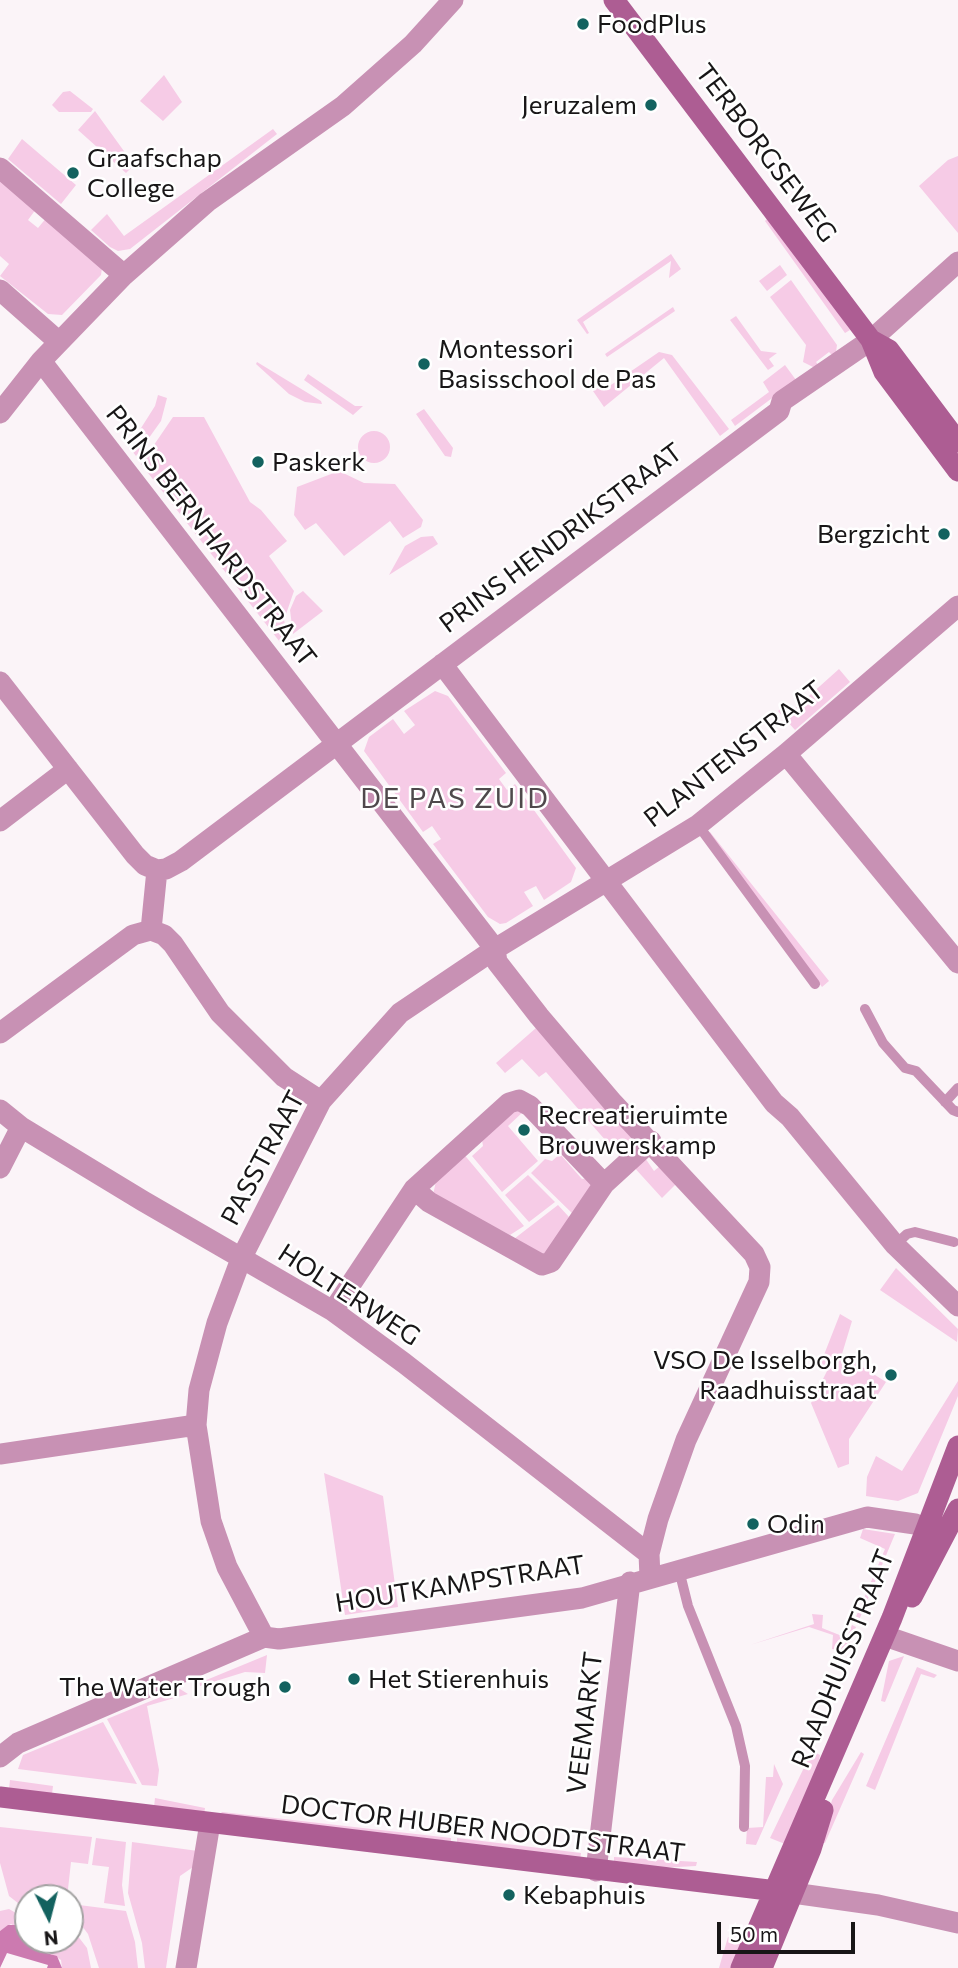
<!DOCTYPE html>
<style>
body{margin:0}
#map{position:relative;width:958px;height:1968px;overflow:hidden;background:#fbf4f8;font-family:Commissioner,sans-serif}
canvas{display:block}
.north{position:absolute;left:14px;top:1884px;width:70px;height:70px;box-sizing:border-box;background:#fff;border:2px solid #a3a2a2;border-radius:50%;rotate:174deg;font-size:19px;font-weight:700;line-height:28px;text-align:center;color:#181617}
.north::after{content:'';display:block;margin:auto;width:24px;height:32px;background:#13625f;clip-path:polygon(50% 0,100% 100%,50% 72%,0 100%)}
.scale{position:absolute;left:717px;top:1922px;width:138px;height:32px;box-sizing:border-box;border:4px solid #181617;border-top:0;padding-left:9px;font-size:21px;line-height:24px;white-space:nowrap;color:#181617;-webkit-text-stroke:5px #fff;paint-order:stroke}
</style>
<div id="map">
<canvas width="958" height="1968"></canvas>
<div class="north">N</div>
<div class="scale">50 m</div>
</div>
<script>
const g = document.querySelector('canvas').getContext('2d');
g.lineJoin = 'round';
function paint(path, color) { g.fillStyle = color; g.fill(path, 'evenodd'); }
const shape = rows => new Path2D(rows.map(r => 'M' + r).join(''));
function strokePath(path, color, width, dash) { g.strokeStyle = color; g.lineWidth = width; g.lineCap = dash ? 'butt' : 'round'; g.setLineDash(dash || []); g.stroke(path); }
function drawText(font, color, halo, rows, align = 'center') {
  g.font = font + ' Commissioner,sans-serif'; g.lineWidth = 5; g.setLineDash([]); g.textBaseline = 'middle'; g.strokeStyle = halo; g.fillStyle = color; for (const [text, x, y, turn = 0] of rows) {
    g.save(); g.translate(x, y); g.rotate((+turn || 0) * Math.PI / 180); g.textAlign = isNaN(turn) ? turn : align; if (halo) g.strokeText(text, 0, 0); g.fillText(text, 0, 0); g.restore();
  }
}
paint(shape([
 [164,75,182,102,163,121,140,101],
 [70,91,93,109,91,112,59,112,52,105,63,92],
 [95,111,134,165,126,173,78,130],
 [273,129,277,134,130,249,118,251,110,247,91,230,107,214,124,236],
 [22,139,76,185,61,204,8,159],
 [958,156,958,233,919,186,948,160],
 [0,178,36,209,28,220,38,228,47,217,102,268,101,275,62,315,48,314,0,276,9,264,0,256],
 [769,217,837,310,850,330,845,333,765,221],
 [671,254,681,269,669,278,671,261,583,322,589,333,587,334,577,320],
 [780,265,787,275,767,291,759,281],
 [791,280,837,345,836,352,832,355,829,352,816,362,819,366,815,368,803,362,806,345,770,297],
 [673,307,675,311,607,357,605,354],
 [736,316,761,351,777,353,769,359,774,366,768,370,730,320],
 [659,352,672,355,729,429,720,436,664,358,604,407,593,391,604,383,608,387],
 [257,362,321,401,322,404,305,402,289,394,256,364],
 [785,365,796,380,735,426,731,420,769,392,763,382],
 [308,374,355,406,363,406,353,415,304,380],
 [158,395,167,398,161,421,136,456,129,447,155,406],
 [424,409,453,448,451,457,445,456,416,414],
 [173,417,204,417,250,502,261,510,287,541,269,556,294,591,284,620,289,642,283,646,141,464],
 '358 447a16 16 0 1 1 32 0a16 16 0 1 1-32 0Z',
 [339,471,364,483,395,484,423,520,421,527,403,538,390,521,344,556,316,523,305,530,294,515,297,487],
 [433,536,438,544,389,575,405,546,421,537],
 [303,591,323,611,293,634,290,610,296,596],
 [839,669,850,682,795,730,778,711,785,705,791,712],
 [435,691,448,696,506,773,499,779,507,790,515,784,576,868,571,882,544,900,536,886,524,892,533,906,506,923,500,924,488,917,433,844,441,839,432,826,423,832,364,751,369,737,393,719,404,734,415,725,404,711],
 [710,832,829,981,822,987,708,834],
 [536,1028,642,1139,620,1157,546,1072,539,1077,522,1059,505,1073,496,1063],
 [511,1107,524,1111,508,1126,538,1161,502,1192,472,1156,483,1146,482,1140],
 [462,1152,524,1226,510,1235,433,1195,436,1181],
 [560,1154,582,1179,588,1178,592,1185,576,1217,531,1173,545,1159,552,1161],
 [643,1155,654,1171,660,1166,678,1182,662,1198,632,1165],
 [528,1175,555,1202,529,1222,505,1195],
 [558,1205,569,1217,548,1256,510,1242],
 [896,1268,958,1329,957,1342,880,1290],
 [840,1314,852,1321,842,1354,886,1382,849,1439,849,1464,838,1468,811,1403,828,1369,820,1365],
 [958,1381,958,1396,918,1493,898,1501,866,1496,867,1477,876,1456,902,1471],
 [324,1473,383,1496,398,1607,345,1615],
 [863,1529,895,1534,859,1620,855,1619,885,1549,860,1538],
 [812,1614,823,1615,822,1628,847,1638,852,1625,856,1627,847,1651,832,1649,833,1635,809,1627,750,1645,814,1624],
 [267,1655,265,1673,245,1672,200,1686,199,1683],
 [904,1656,885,1702,881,1701,889,1661],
 [917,1667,937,1675,934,1678,921,1674,875,1790,866,1786],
 [180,1689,188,1694,147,1706,159,1770,157,1786,142,1785,107,1719],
 [103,1722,137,1784,18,1769,23,1755],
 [812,1751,820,1755,812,1795,785,1844,770,1838],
 [861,1752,864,1754,825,1843,820,1843,832,1800],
 [774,1764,783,1784,756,1845,746,1844,747,1828,763,1827,766,1777,773,1777],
 [10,1780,53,1786,52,1794,9,1789],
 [155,1798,205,1808,204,1815,154,1807],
 [222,1812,451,1838,451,1845,219,1815],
 [0,1827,92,1837,88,1864,71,1862,67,1898,28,1898,28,1911,9,1896,0,1863],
 [96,1838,126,1842,122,1885,125,1906,104,1903,109,1867,92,1865],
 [457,1838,581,1853,580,1861,457,1843],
 [132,1842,198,1851,196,1865,180,1876,166,1968,145,1968,142,1943,128,1893],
 [614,1857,697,1862,696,1866,660,1868,614,1864],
 [79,1905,126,1911,135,1942,138,1968,99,1968,88,1934,82,1926,70,1922,70,1917,78,1917],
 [9,1909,28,1920,28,1940,70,1940,70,1932,77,1935,87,1948,91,1968,62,1968,61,1960,48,1952,32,1949,25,1943,21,1930,11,1924,0,1931,0,1911],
 [728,1937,743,1943,735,1968,719,1968]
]), '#f6cbe6');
paint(shape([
 [8,1925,16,1925,21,1930,25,1943,32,1949,57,1956,62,1968,47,1968,48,1965,7,1953,0,1968,0,1931]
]), '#cc7ab0');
strokePath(shape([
 [698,825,815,984],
 [865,1009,883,1043,905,1068,916,1071,953,1110,958,1112],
 [945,1102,958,1088],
 [895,1245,907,1234,915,1232,954,1242],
 [679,1570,688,1606,736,1726,745,1766,744,1827]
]), '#c891b4', 10);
strokePath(shape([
 [0,168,124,275],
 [0,290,59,342],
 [41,361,495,949,497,962,539,1016,613,1103,754,1254,760,1267,759,1282,686,1440,658,1519,649,1554,650,1577],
 [0,413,41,361,124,275,207,202,343,106,413,44,453,0],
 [442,664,774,1103,790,1117,895,1245,958,1306],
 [0,682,135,855,145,865,157,870],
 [786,754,958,963],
 [0,821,68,769],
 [151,930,164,935,173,944,220,1013,284,1077,321,1101],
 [0,1033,133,935,151,930,157,870,166,869,181,861,779,411,782,401,871,340,958,262],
 [0,1110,21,1127,143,1201,333,1311,404,1363,649,1554],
 [0,1168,21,1127],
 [604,1184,651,1141],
 [333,1311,414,1189,509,1103,519,1100,530,1106,604,1184,551,1262,542,1265,429,1202,414,1189],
 [0,1454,196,1425],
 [885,1636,958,1661],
 [264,1637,227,1567,211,1521,196,1425,199,1390,217,1323,241,1259,321,1101,400,1013,495,949,698,825,786,754,958,606],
 [0,1757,18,1743,264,1637,279,1639,582,1598,867,1517,915,1524,941,1535],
 [596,1871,630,1582],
 [793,1893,878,1905,958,1923],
 [186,1968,210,1823]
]), '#c891b4', 21);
strokePath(shape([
 [614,0,871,340,884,372,958,471],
 [871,340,889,350,958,442],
 [912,1597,958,1509],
 [0,1797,793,1893],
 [741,1968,892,1618,958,1446],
 [762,1968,811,1849,823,1810]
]), '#ad5d93', 21);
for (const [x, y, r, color] of [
 [583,24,7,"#13625f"],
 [651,105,7,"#13625f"],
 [73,173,7,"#13625f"],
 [424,364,7,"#13625f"],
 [258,462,7,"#13625f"],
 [944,534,7,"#13625f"],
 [524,1130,7,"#13625f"],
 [891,1375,7,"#13625f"],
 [753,1524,7,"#13625f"],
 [354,1679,7,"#13625f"],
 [285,1687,7,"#13625f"],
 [509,1895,7,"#13625f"]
]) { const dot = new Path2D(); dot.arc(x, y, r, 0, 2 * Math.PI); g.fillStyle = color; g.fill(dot); strokePath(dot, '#fff', 2.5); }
drawText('26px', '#181617', '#fff', [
 ["FoodPlus",597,24],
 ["Jeruzalem",637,105,"right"],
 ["Graafschap",87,158],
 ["College",87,188],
 ["Montessori",438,349],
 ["Basisschool de Pas",438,379],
 ["Paskerk",272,462],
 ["Bergzicht",930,534,"right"],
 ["Recreatieruimte",538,1115],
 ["Brouwerskamp",538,1145],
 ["VSO De Isselborgh,",877,1360,"right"],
 ["Raadhuisstraat",877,1390,"right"],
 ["Odin",767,1524],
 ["Het Stierenhuis",368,1679],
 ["The Water Trough",271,1687,"right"],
 ["Kebaphuis",523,1895]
], 'left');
drawText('26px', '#181617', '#fff', [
 ["TERBORGSEWEG",766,153,53],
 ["PRINS BERNHARDSTRAAT",211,536,52],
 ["PRINS HENDRIKSTRAAT",561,538,-37],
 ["PLANTENSTRAAT",734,754,-38],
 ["PASSTRAAT",263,1158,-62],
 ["HOLTERWEG",349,1295,33],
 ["HOUTKAMPSTRAAT",460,1584,-9],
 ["RAADHUISSTRAAT",843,1659,-68],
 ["VEEMARKT",585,1723,-83],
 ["DOCTOR HUBER NOODTSTRAAT",483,1829,7]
]);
g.letterSpacing = '2px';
drawText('28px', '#4f494c', '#fff', [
 ["DE PAS ZUID",455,799]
]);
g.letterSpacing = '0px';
</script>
